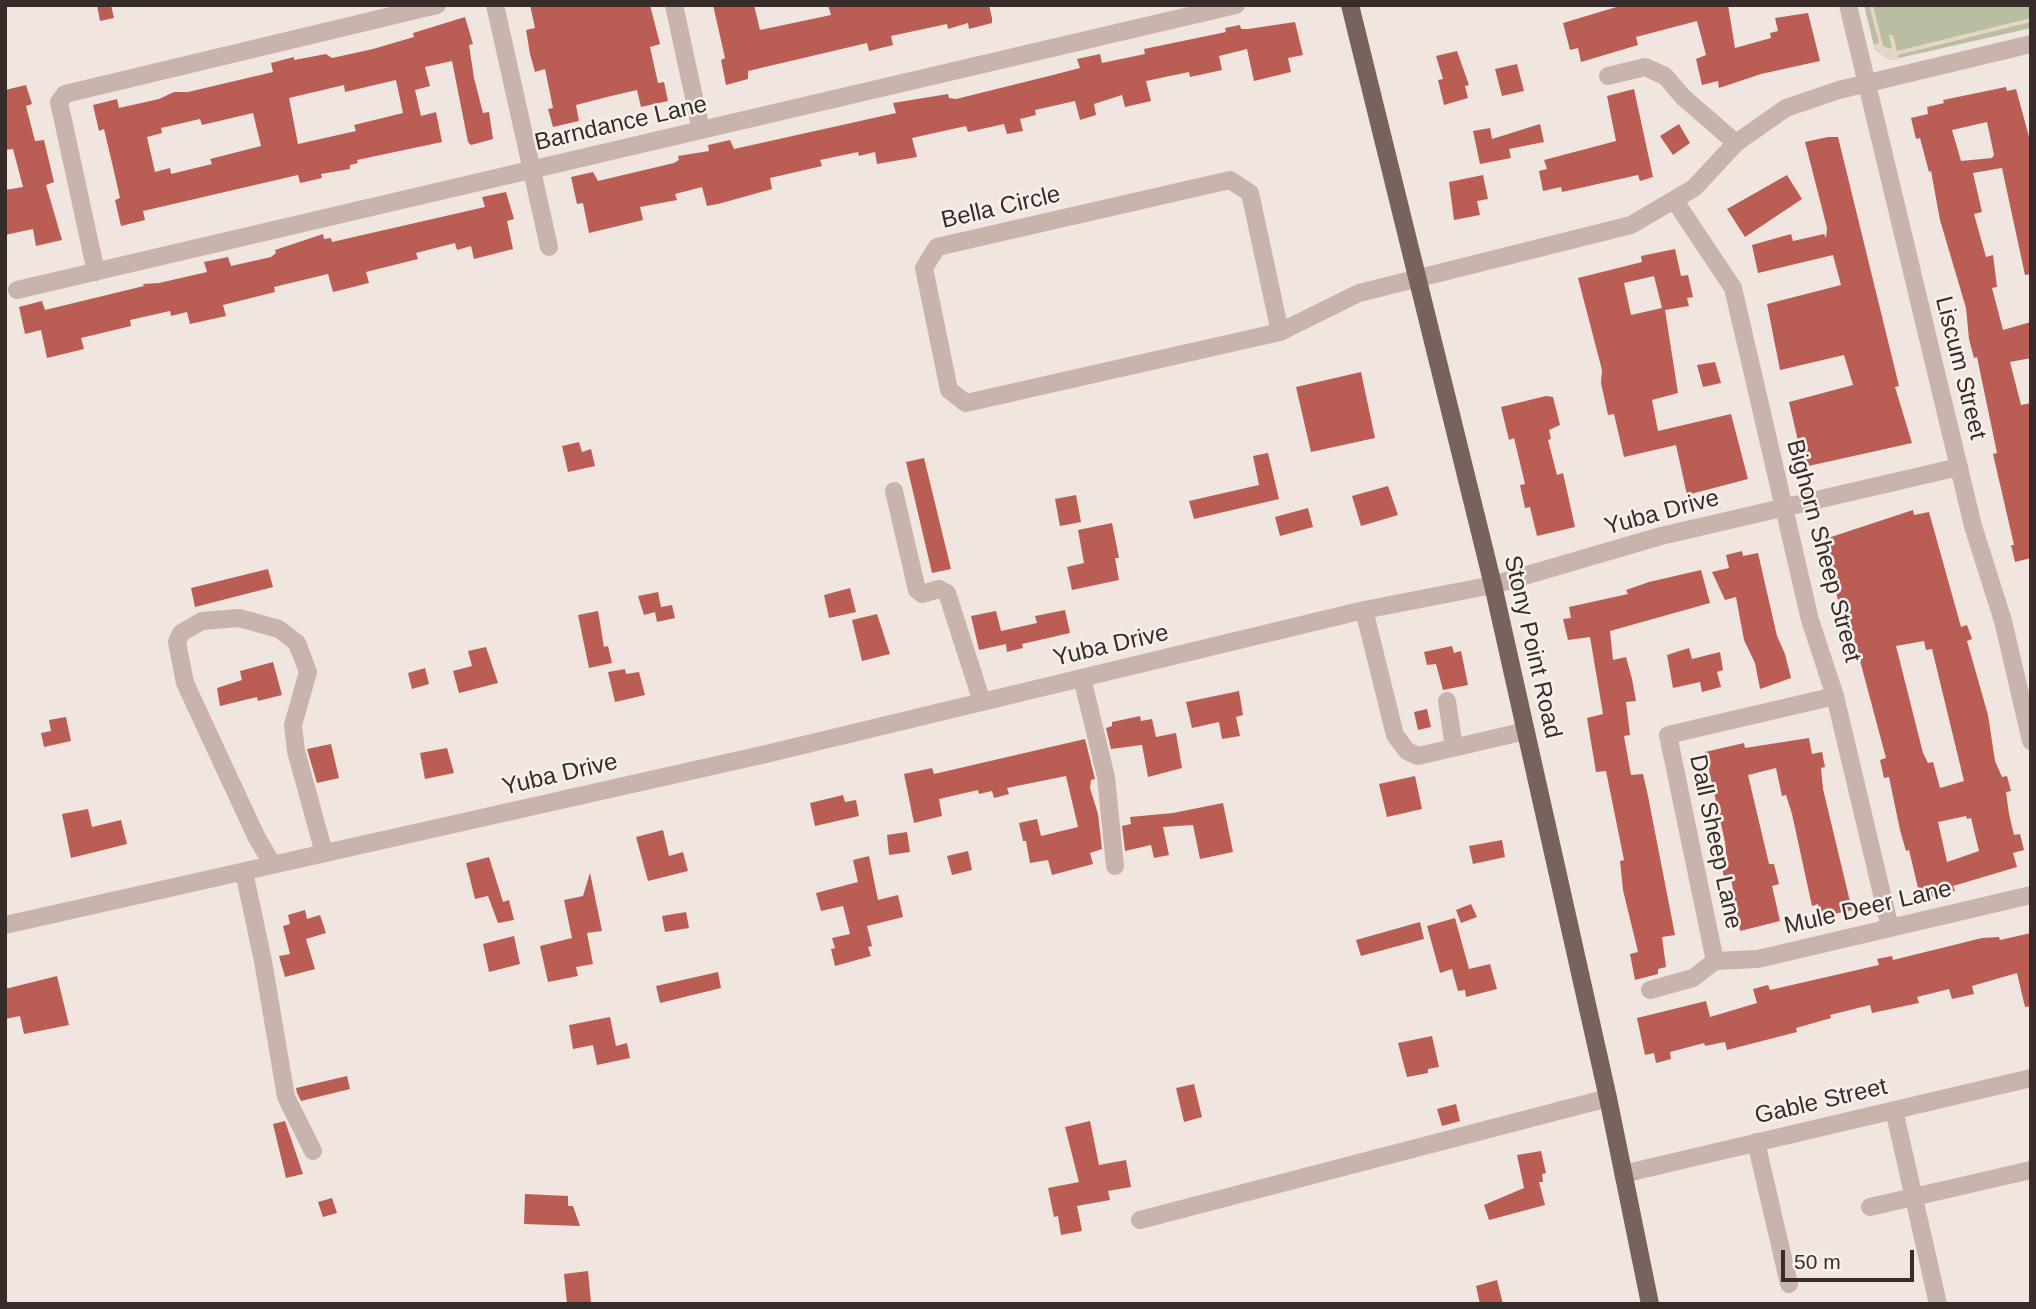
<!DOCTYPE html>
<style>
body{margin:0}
#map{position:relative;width:2036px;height:1309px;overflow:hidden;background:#f1e6df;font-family:Helvetica,sans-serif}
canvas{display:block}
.frame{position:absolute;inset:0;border:7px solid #372c2a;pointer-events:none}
.scale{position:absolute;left:1781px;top:1250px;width:133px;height:32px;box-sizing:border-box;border:4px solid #372c2a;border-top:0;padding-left:9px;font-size:21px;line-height:24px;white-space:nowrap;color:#372c2a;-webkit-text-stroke:5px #f8f0eb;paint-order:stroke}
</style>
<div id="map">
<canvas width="2036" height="1309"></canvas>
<div class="frame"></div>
<div class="scale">50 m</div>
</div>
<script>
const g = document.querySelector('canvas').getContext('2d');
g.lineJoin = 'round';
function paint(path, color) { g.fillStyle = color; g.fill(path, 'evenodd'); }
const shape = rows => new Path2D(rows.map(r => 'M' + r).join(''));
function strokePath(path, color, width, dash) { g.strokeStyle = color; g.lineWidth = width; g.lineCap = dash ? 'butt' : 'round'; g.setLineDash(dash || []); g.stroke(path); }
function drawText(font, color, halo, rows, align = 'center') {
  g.font = font + ' Helvetica,sans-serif'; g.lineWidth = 5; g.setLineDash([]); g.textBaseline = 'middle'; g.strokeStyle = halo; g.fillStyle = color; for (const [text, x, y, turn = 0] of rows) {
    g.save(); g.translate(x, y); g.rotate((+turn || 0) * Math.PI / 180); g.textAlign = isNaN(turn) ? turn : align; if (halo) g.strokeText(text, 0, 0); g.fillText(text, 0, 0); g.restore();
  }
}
paint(shape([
 [1864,5,2031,5,2031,28,1890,60,1875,50]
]), '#b9bea0');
paint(shape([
 [1869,5,1873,5,1883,46,1892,49,1889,35,1893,35,1897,51,2031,18,2031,22,1898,55,1899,60,1890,60,1875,50,1874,45,1879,43]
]), '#e7d4c8');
paint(shape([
 [97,5,111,5,114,18,100,21],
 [530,5,650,5,660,44,650,47,658,83,664,82,668,101,641,107,637,90,607,97,576,105,579,121,553,127,548,109,553,108,545,69,535,72,530,54,526,30,535,28],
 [713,5,754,5,760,30,831,15,828,5,989,5,992,18,992,23,969,29,968,23,948,29,947,24,891,36,893,45,869,51,867,43,748,71,748,79,726,85,721,60,725,58],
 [1623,5,1728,5,1735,48,1771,38,1770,33,1778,31,1775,18,1808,13,1820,61,1761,74,1719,88,1718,81,1702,85,1696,59,1706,55,1697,21,1636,37,1638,45,1581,62,1578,48,1570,50,1563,23],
 [465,17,473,44,469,45,474,78,483,113,489,112,493,139,471,145,468,142,452,61,425,67,430,86,415,90,421,116,436,112,442,142,357,160,358,163,350,165,350,169,321,174,322,178,300,183,298,175,143,211,145,220,121,226,115,200,120,198,113,167,104,129,99,131,93,105,117,99,119,108,159,99,174,92,188,92,273,72,271,63,294,57,294,60,326,54,332,58,373,49,414,37,413,33],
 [396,80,403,113,354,125,356,131,298,144,289,98,344,85,345,92],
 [253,113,261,146,210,159,212,164,171,174,170,168,155,172,147,137,162,133,161,128,200,119,202,125],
 [1295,22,1303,55,1288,58,1291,72,1254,81,1247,49,1219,56,1222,70,1190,77,1189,72,1146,81,1151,101,1125,107,1122,95,1094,104,1096,115,1080,120,1075,101,1035,110,1036,115,1020,119,1023,131,1007,134,1004,124,968,132,966,126,912,138,917,157,877,164,875,152,859,156,858,152,820,160,822,166,770,178,772,189,718,204,707,206,702,187,675,194,677,200,640,207,643,220,589,233,583,203,577,204,571,177,593,172,598,181,674,163,679,160,678,156,709,151,708,145,730,140,734,149,896,113,893,103,948,94,949,98,956,99,1049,76,1080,68,1077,59,1100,54,1102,63,1145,54,1144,49,1226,32,1225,28,1240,25,1241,29,1248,29],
 [1457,51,1469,85,1465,86,1468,98,1444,105,1438,80,1443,79,1436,56],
 [1517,64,1524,91,1502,96,1495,69],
 [26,85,32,104,26,106,35,141,44,140,54,182,46,185,62,240,36,246,33,229,5,235,5,190,23,187,13,149,5,150,5,90],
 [2006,87,2007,91,2016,89,2031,144,2031,274,2025,275,2002,168,1973,173,1982,212,1974,214,1986,257,1993,255,1997,287,1992,288,2003,330,2031,322,2031,358,2010,362,2021,405,2031,403,2031,558,2015,562,2011,545,2014,545,1993,454,1997,453,1977,357,1974,358,1969,339,1966,308,1940,220,1931,171,1929,172,1920,138,1916,139,1911,118,1928,114,1927,107,1944,103,1943,100],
 [1987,122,1994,155,1992,158,1961,161,1952,130],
 [1634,89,1653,177,1640,181,1638,175,1562,192,1561,187,1543,191,1539,171,1547,169,1544,160,1616,141,1607,96],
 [1540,124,1544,142,1509,149,1511,158,1480,164,1473,131,1490,128,1492,139],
 [1679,124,1690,143,1673,155,1660,136],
 [1828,137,1838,137,1899,386,1895,387,1912,443,1804,467,1789,402,1853,385,1844,355,1780,370,1767,304,1841,285,1833,255,1758,273,1752,245,1791,234,1793,241,1824,234,1826,238,1827,228,1805,142],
 [1483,175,1488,199,1477,201,1480,215,1454,220,1449,182],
 [1787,175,1802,199,1745,237,1727,209],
 [506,192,514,219,507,221,513,249,474,259,471,246,457,250,455,243,416,253,418,259,366,272,369,283,333,292,328,274,274,287,275,292,223,305,226,316,190,324,187,312,171,316,170,311,130,320,131,326,81,338,84,349,47,358,41,330,25,334,19,307,42,301,45,310,144,286,143,284,159,283,207,272,204,262,228,257,231,266,271,257,276,253,275,250,323,234,324,239,331,238,332,242,485,207,482,197],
 [1675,249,1681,276,1688,275,1693,297,1687,298,1689,306,1665,310,1678,393,1652,400,1658,431,1731,414,1748,479,1687,495,1676,445,1624,457,1614,414,1608,415,1601,383,1602,370,1578,278,1642,262,1641,256],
 [1654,276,1662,308,1631,315,1624,283],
 [1715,362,1721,383,1703,387,1697,365],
 [1361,372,1375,438,1311,452,1296,387],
 [1546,396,1553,397,1560,425,1549,430,1551,439,1548,440,1557,475,1563,473,1575,527,1537,536,1530,507,1525,508,1520,485,1525,484,1514,438,1509,440,1501,407],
 [579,442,582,452,591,449,595,466,568,472,562,446],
 [1268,453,1279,499,1194,519,1189,501,1259,485,1253,456],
 [924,458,951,569,932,573,906,462],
 [1388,486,1398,515,1361,526,1352,496],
 [1076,495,1081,522,1060,526,1055,499],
 [1308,508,1313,527,1280,536,1275,517],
 [1913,510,1914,515,1929,512,1961,627,1967,625,1972,639,1967,641,1988,715,1995,761,2002,777,2007,776,2011,791,2006,792,2009,814,2014,835,2020,834,2024,850,2013,853,2017,867,1953,886,1955,891,1931,897,1929,890,1919,892,1909,850,1906,851,1900,830,1889,777,1884,778,1880,760,1886,758,1851,627,1848,628,1843,606,1840,607,1830,571,1825,572,1821,555,1832,552,1828,538],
 [1924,641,1926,650,1932,649,1964,781,1940,788,1933,762,1928,763,1923,753,1896,646],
 [1966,816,1967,819,1971,818,1979,851,1947,862,1938,822],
 [1112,523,1119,558,1115,558,1119,580,1072,590,1067,567,1084,563,1078,530],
 [1742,551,1743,556,1758,553,1777,636,1785,654,1791,678,1760,689,1755,663,1744,640,1736,597,1725,600,1712,572,1729,568,1726,555],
 [268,569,273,587,195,607,191,588],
 [1701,570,1710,603,1610,631,1613,660,1626,657,1632,679,1636,701,1626,702,1630,735,1624,736,1631,775,1643,774,1648,796,1675,935,1662,937,1666,967,1658,969,1658,974,1635,980,1630,954,1638,952,1623,890,1620,861,1624,860,1606,771,1596,772,1587,718,1603,714,1590,637,1568,640,1563,619,1571,618,1569,607,1628,594,1626,590,1649,582],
 [850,588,856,612,829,618,824,595],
 [658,592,661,607,672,605,675,618,657,622,655,612,644,615,638,596],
 [1065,610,1070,633,1022,644,1023,648,1007,652,1006,644,979,650,971,616,996,611,1001,631,1037,623,1035,616],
 [598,611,604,647,608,646,612,663,589,668,578,615],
 [877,614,890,654,862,661,852,620],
 [1452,646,1454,653,1461,651,1468,685,1443,690,1436,664,1427,665,1424,652],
 [486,647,498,683,459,693,453,671,472,666,468,651],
 [1689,648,1692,659,1720,652,1723,670,1717,672,1721,687,1702,692,1700,682,1673,688,1667,655],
 [273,662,282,695,258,701,257,697,220,706,217,688,242,680,240,671],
 [425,668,429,684,412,689,408,673],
 [625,669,626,674,639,672,645,695,615,702,608,672],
 [1239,691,1243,715,1236,717,1240,736,1222,739,1219,722,1192,728,1186,702],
 [1427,709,1431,727,1418,730,1414,712],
 [1140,716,1141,721,1152,719,1156,737,1176,733,1182,768,1148,777,1142,745,1111,749,1106,728,1112,726,1112,722],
 [66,717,71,741,44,747,41,733,51,731,49,720],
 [1809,738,1812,754,1822,752,1825,767,1821,768,1823,789,1852,910,1820,917,1818,904,1812,906,1792,814,1786,795,1782,796,1776,768,1748,775,1769,864,1774,864,1779,884,1772,886,1780,921,1740,931,1731,878,1724,879,1722,865,1727,863,1725,842,1705,752,1744,743,1745,748],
 [1085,739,1095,779,1091,780,1090,788,1098,814,1102,849,1090,853,1093,864,1052,875,1048,860,1030,863,1026,841,1023,841,1019,823,1037,819,1041,836,1078,827,1066,776,1007,788,1009,794,994,798,992,791,979,794,978,790,939,799,942,816,914,823,904,774,932,768,934,774],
 [331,744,339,778,317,783,307,749],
 [447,748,454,773,425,779,420,753],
 [1415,776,1422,809,1387,817,1379,784],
 [843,795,845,802,856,800,859,816,815,826,810,803],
 [1223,803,1233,852,1200,859,1193,825,1163,827,1169,855,1154,858,1151,845,1125,851,1122,826,1131,824,1130,817,1173,813],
 [88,809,92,827,121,820,127,844,71,858,62,814],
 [663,830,669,856,683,852,688,871,648,881,636,837],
 [907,832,910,852,889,855,887,835],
 [1502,840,1505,857,1473,864,1469,846],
 [968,851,972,870,952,875,947,856],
 [869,856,878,900,898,895,903,917,867,926,872,946,868,947,871,956,835,966,831,949,835,948,832,938,850,934,843,906,821,911,816,893,858,882,853,860],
 [489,857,503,902,509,900,514,920,498,923,488,896,475,899,466,863],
 [590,873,602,931,587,933,593,964,576,967,578,976,548,982,540,946,572,938,564,900,583,896],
 [1471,904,1477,917,1461,923,1456,910],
 [305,910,307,919,320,915,326,933,306,939,315,969,285,977,279,956,290,954,283,926,290,924,288,915],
 [686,912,689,928,665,932,662,916],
 [1455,918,1469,969,1490,964,1497,989,1466,997,1465,990,1458,991,1452,969,1440,973,1427,926],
 [1420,922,1424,939,1361,956,1356,940],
 [2031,933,2031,1006,2025,1007,2017,973,1972,986,1974,994,1952,999,1949,989,1917,997,1919,1003,1872,1013,1870,1005,1830,1015,1831,1018,1796,1028,1797,1032,1727,1050,1725,1042,1705,1046,1704,1043,1670,1052,1671,1059,1656,1063,1654,1053,1645,1055,1637,1018,1706,1001,1710,1017,1757,1003,1753,989,1768,985,1770,990,1879,965,1877,959,1892,956,1893,960,1982,938,1999,937,2000,940],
 [514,936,520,964,489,972,483,944],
 [718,972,721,988,660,1003,656,986],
 [57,976,69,1025,24,1034,20,1016,5,1019,5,989],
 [610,1017,616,1046,627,1043,630,1058,597,1065,593,1045,573,1049,569,1025],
 [1432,1036,1439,1067,1428,1069,1428,1073,1407,1077,1398,1043],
 [347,1076,350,1089,301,1101,297,1093,296,1088],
 [1194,1084,1202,1117,1184,1122,1176,1088],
 [1456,1104,1460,1121,1442,1126,1437,1109],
 [285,1121,303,1174,286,1178,273,1124],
 [1090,1121,1099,1165,1126,1160,1131,1187,1108,1191,1110,1200,1077,1206,1082,1231,1061,1235,1058,1216,1054,1217,1048,1188,1079,1182,1065,1127],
 [1541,1151,1546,1173,1542,1174,1543,1182,1539,1182,1545,1205,1489,1220,1484,1205,1524,1188,1517,1155],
 [525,1194,568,1196,568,1206,573,1206,580,1226,524,1224],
 [332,1198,337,1213,323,1217,318,1202],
 [588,1271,591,1303,567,1304,564,1274],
 [1497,1280,1503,1304,1480,1304,1476,1286]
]), '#ba5d54');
strokePath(shape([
 [495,5,549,247],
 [674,5,701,130],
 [1848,5,1973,526,2003,621,2031,741],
 [1608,76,1645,67,1665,76,1683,97,1736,143],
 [1675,201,1733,288,1810,620,1835,696,1890,928],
 [96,272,59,102,65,94,437,5],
 [17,290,1236,5],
 [1280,332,1250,193,1230,180,937,247,924,268,949,390,966,403,1280,332,1359,293,1631,225,1694,188,1736,143,1786,108,1839,90,2031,44],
 [894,491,917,590,922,594,939,589,947,593,982,702],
 [1364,610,1395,735,1407,751,1418,756,1526,731],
 [1082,678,1106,777,1115,866],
 [1447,701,1454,747],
 [273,865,257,838,185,683,177,642,181,633,202,621,239,618,279,629,297,643,308,672,293,725,296,751,324,853],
 [244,872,263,961,286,1097,313,1151],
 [5,925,766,754,1364,610,1493,585,1661,536,1959,467],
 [1715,961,1668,735,1835,696],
 [1715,961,1758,959,2031,895],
 [1650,990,1693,978,1715,961],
 [1894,1110,1938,1304],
 [1756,1142,1789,1284],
 [1623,1174,2031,1078],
 [1870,1207,2031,1170],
 [1140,1220,1608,1098]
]), '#c8b4ac', 18);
strokePath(shape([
 [1350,5,1493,585,1608,1098,1650,1304]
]), '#77625d', 18);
drawText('24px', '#372c2a', '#f8f0eb', [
 ["Barndance Lane",621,124,-13],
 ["Bella Circle",1001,208,-13],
 ["Liscum Street",1960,368,76],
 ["Yuba Drive",1662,513,-15],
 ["Bighorn Sheep Street",1823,551,75],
 ["Yuba Drive",1111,646,-13],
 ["Stony Point Road",1532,647,77],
 ["Yuba Drive",560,775,-13],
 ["Dall Sheep Lane",1715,842,78],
 ["Mule Deer Lane",1868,908,-13],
 ["Gable Street",1821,1102,-13]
]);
</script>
